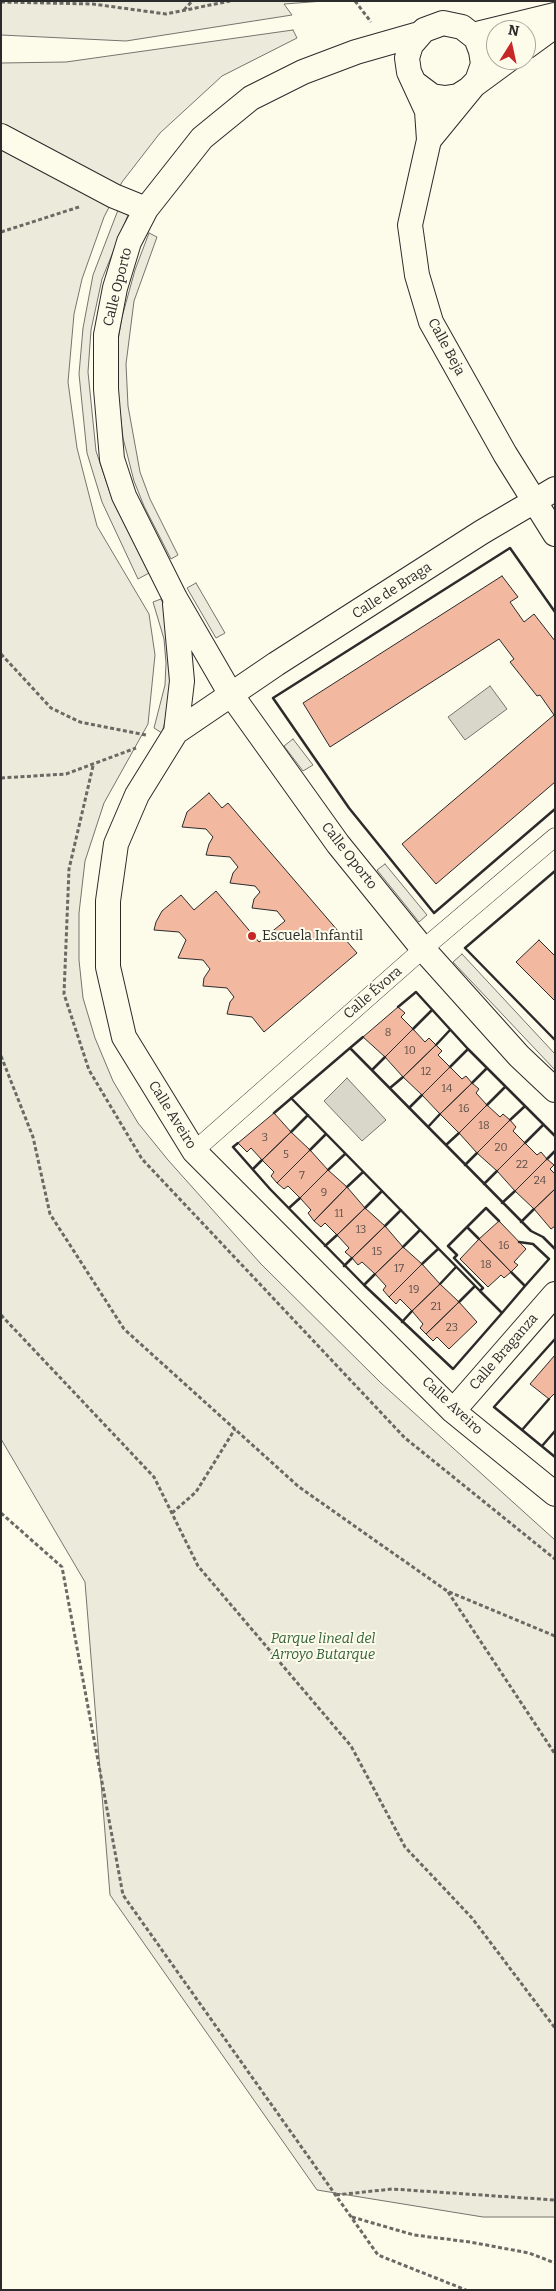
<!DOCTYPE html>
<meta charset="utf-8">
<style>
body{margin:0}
#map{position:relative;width:556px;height:2291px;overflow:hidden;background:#fdfbea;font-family:Bitter,serif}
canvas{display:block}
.frame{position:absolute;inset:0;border:2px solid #2b2b2b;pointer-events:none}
.north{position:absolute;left:486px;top:20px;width:50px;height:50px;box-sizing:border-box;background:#fdfbea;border:1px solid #a9a89e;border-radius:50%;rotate:10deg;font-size:14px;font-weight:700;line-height:20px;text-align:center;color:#2b2b2b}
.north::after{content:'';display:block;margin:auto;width:18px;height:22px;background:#c62828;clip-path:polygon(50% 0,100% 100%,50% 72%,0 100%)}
</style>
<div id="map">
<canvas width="556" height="2291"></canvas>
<div class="frame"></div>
<div class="north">N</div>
</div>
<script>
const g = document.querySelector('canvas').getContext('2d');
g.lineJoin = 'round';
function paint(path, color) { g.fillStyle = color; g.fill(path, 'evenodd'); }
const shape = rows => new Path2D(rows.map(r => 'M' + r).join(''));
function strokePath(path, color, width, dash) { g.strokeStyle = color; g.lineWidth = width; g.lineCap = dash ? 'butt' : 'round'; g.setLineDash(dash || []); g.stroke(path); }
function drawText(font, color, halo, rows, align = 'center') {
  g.font = font + ' Bitter,serif'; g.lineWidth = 4; g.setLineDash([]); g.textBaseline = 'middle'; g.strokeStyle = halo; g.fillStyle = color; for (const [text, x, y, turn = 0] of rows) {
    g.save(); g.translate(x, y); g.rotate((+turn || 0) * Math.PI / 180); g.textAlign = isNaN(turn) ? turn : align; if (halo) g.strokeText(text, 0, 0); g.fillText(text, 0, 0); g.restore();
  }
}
const green = shape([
 [1,1,324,1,284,4,292,15,126,41,1,35,1,1],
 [293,30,297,38,222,76,160,133,122,182,104,217,82,279,74,314,68,382,77,448,97,526,149,614,155,655,148,724,104,803,85,861,79,913,79,960,83,998,95,1038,113,1081,138,1123,168,1160,261,1264,381,1383,555,1540,555,2217,483,2217,317,2190,110,1895,85,1582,1,1439,1,63,66,62,293,30]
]);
paint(green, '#ecebdb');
strokePath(green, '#74746e', 1);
const parking = shape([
 [118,210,128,215,102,279,91,330,88,372,96,451,112,499,149,573,138,579,102,502,87,453,79,374,83,328,93,275,118,210],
 [149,233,157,237,134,301,126,364,128,406,140,472,150,499,178,555,171,559,144,506,134,481,123,438,117,386,117,346,122,317,135,270,149,233],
 [196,583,225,633,216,638,187,588,196,583],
 [161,599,169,619,172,694,162,733,154,728,165,685,166,663,164,639,153,602,161,599],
 [293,739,313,765,303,771,284,746,293,739],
 [385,864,427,915,419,922,377,870,385,864],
 [462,954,555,1054,555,1070,453,962,462,954]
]);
paint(parking, '#eceadb');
strokePath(parking, '#74746e', 1);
const water = shape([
 [490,686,507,709,465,740,448,717,490,686],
 [347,1078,386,1120,362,1141,324,1101,347,1078]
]);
paint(water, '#d8d7c9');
strokePath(water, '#74746e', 1);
const building = shape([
 [502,576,518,597,510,602,524,622,534,614,555,641,555,782,436,884,402,844,554,715,540,695,537,696,510,662,514,659,499,639,330,747,303,703,502,576],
 [209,793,222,808,228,803,357,953,264,1032,252,1017,227,1014,230,1002,234,997,227,988,203,986,204,978,210,969,203,960,178,958,186,940,179,932,154,930,156,922,162,911,181,895,194,910,216,891,259,942,285,921,277,911,252,908,254,899,260,892,255,886,230,883,233,873,238,867,230,857,206,855,209,844,213,837,206,829,182,827,187,812,209,793],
 [539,940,555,956,555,1001,516,962,539,940],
 [398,1007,405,1013,401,1017,413,1029,385,1057,363,1037,398,1007],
 [413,1029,425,1042,429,1038,436,1045,403,1077,385,1057,413,1029],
 [436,1045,442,1051,438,1055,450,1067,422,1095,403,1077,436,1045],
 [450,1067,462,1079,466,1076,472,1083,440,1114,422,1095,450,1067],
 [472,1083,479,1089,476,1093,487,1105,459,1133,440,1114,472,1083],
 [487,1105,500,1117,503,1114,510,1120,477,1153,459,1133,487,1105],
 [274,1113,291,1132,262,1160,251,1148,247,1152,238,1143,274,1113],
 [510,1120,516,1127,513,1131,525,1143,497,1171,477,1153,510,1120],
 [291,1132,310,1150,277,1183,271,1176,274,1172,262,1160,291,1132],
 [525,1143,537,1155,541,1152,547,1159,515,1191,497,1171,525,1143],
 [310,1150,328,1170,300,1198,288,1186,284,1189,277,1183,310,1150],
 [547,1159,554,1165,550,1169,555,1174,555,1189,534,1209,515,1191,547,1159],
 [328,1170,347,1187,314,1221,308,1213,311,1210,300,1198,328,1170],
 [347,1187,365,1208,337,1235,325,1223,321,1227,314,1221,347,1187],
 [555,1189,555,1226,551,1229,534,1209,555,1189],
 [365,1208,385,1226,352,1258,345,1252,349,1248,337,1235,365,1208],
 [499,1221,526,1249,514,1262,518,1265,511,1272,479,1239,499,1221],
 [385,1226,403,1247,375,1274,362,1262,358,1265,352,1258,385,1226],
 [479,1239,511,1272,504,1278,501,1275,488,1287,460,1259,479,1239],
 [403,1247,422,1264,389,1297,383,1290,386,1286,375,1274,403,1247],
 [422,1264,440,1284,412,1311,400,1299,396,1304,389,1297,422,1264],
 [440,1284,459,1302,426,1334,420,1328,423,1324,412,1311,440,1284],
 [459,1302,477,1322,449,1349,437,1337,433,1341,426,1334,459,1302],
 [555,1355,555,1393,549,1399,530,1384,555,1355]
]);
paint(building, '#f2b8a0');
strokePath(building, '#2b2b2b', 1);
const pedestrian = shape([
 [194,1151,423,949,555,837]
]);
const minor = shape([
 [419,34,356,52,303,72,251,98,202,138,146,209,129,242,115,288,106,335,106,389,112,459,124,496,175,598,230,693,338,844,423,949,519,1056,555,1090],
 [473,35,555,15],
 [526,47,555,26],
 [416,84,432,96,445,98,458,96,469,89,477,81,483,64,481,51,476,38,462,27,443,23,424,30,411,45,407,58,409,72,427,111,429,140,474,85,508,60],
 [1,136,114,196,146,209],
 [429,140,410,225,417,275,431,322,505,454,555,534],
 [555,489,482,532,276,664,176,732,137,795,116,844,108,901,108,967,124,1037,194,1151,453,1411,555,1494],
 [175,604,182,681,176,732],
 [453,1411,555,1294]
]);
strokePath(pedestrian, '#2b2b2b', 19);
strokePath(minor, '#2b2b2b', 26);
strokePath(shape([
 [355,1,371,22],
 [1,2,93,4,166,14,230,1],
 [184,10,192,1],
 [1,232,79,207],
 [1,654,51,708,80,722,146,735],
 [93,766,69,869,64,994,89,1070,142,1159,405,1438,555,1559],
 [1,778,66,774,136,748],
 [1,1056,33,1137,50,1214,124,1329,299,1487,447,1591,555,1636],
 [1,1315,154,1477,198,1566,351,1746,405,1847,472,1918,555,2028],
 [1,1513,62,1567,123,1895,378,2255,466,2290],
 [172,1513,196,1492,235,1429],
 [448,1592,555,1754],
 [336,2195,392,2189,555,2200],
 [352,2217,414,2235,470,2242,529,2253,555,2263]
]), '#6a6964', 3, [4, 2.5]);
strokePath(pedestrian, '#fdfbea', 18);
strokePath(minor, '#fdfbea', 24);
strokePath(shape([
 [555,612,510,548,273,698,349,808,434,913,555,809],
 [555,871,465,948,555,1040],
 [398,1007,416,992,468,1049,555,1136],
 [413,1029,432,1010],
 [363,1037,350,1048,531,1231,543,1237,555,1249],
 [436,1045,450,1030],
 [450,1067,468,1049],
 [372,1070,385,1057],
 [472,1083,487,1068],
 [390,1088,403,1077],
 [291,1098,480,1291],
 [487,1105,505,1087],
 [409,1108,422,1095],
 [274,1113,350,1048],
 [510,1120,524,1107],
 [428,1127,440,1114],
 [291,1132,308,1115],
 [238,1143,233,1147,270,1189,364,1285,453,1369,502,1313],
 [525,1143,543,1125],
 [446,1145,459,1133],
 [310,1150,326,1134],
 [547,1159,555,1151],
 [465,1165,477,1153],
 [253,1169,262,1160],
 [328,1170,345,1154],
 [484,1184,497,1171],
 [347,1187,363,1172],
 [502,1203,515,1191],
 [289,1208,300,1198],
 [365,1208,382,1191],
 [521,1222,534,1209],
 [385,1226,401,1210],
 [467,1227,486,1208,499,1221],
 [479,1239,467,1227,448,1246,457,1255,454,1258,483,1288,480,1291,502,1313,525,1286],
 [325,1246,337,1235],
 [403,1247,420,1230],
 [422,1264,438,1249],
 [344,1266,352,1258],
 [511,1272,525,1286,549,1259,533,1244,519,1242],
 [440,1284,456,1267],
 [364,1285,375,1274],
 [459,1302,475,1286],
 [402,1322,412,1311],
 [555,1339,494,1407,555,1457],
 [522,1430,549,1399],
 [542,1446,555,1431]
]), '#2b2b2b', 2.5);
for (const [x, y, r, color] of [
 [252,936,5,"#c62828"]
]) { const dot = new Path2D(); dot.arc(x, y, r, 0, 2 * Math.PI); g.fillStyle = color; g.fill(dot); strokePath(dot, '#fdfbea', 2); }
drawText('11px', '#5d4e48', null, [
 ["8",388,1033],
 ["10",410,1051],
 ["12",426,1072],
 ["14",447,1089],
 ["16",464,1109],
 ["18",484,1126],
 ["3",265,1138],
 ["20",501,1148],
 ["5",286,1155],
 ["22",522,1165],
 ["7",302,1176],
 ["24",540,1181],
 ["9",324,1193],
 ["11",339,1214],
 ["13",361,1230],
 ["16",504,1246],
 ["15",377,1252],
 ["18",486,1265],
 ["17",399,1269],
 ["19",414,1290],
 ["21",436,1307],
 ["23",452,1328]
]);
drawText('14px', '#2b2b2b', '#fdfbea', [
 ["Calle Oporto",118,287,-76],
 ["Calle Beja",446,347,62],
 ["Calle de Braga",392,591,-33],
 ["Calle Oporto",349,856,52],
 ["Calle Évora",373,993,-41],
 ["Calle Aveiro",172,1115,58],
 ["Calle Braganza",504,1352,-49],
 ["Calle Aveiro",452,1406,43]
]);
drawText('14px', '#2b2b2b', '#fdfbea', [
 ["Escuela Infantil",262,936]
], 'left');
drawText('italic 14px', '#34623c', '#fdfbea', [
 ["Parque lineal del",323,1639],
 ["Arroyo Butarque",323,1655]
]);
</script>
